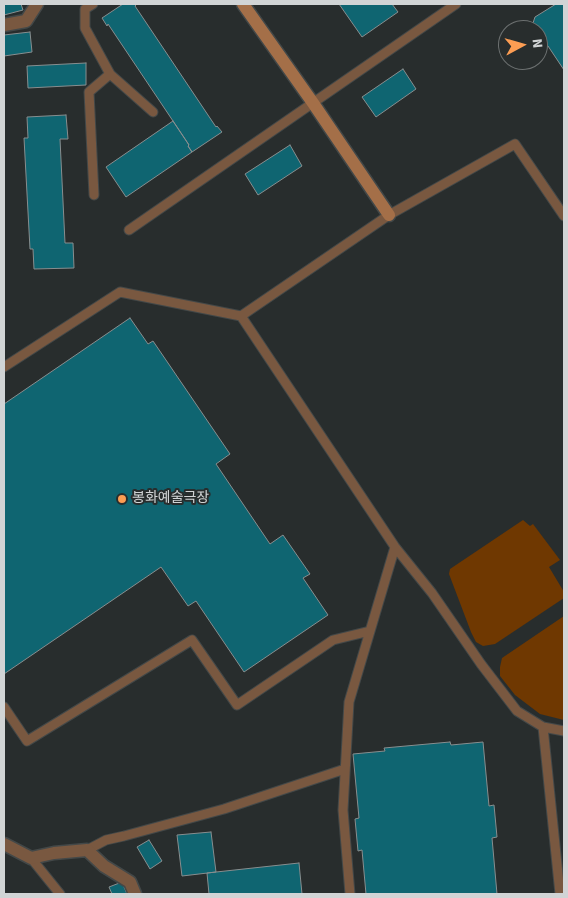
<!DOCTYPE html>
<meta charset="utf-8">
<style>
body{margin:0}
#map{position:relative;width:568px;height:898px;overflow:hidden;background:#282d2d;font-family:"Source Sans 3",sans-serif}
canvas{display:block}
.frame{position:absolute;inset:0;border:5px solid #d1d4d5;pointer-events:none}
.north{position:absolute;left:498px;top:20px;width:50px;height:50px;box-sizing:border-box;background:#282d2d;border:1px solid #6c7070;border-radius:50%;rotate:84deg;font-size:14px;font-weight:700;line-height:20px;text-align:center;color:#d1d4d5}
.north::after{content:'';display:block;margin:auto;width:18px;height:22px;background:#fc9d53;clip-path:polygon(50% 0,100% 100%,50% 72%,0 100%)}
</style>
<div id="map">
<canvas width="568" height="898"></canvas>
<div class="frame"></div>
<div class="north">N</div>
</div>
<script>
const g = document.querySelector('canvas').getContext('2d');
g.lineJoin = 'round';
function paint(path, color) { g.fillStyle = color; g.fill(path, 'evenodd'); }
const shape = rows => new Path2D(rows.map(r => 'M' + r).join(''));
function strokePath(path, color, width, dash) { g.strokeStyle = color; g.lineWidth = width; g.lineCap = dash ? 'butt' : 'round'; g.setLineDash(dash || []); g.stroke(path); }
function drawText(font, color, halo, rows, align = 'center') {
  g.font = font + ' "Source Sans 3","Noto Sans KR",sans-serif'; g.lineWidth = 4; g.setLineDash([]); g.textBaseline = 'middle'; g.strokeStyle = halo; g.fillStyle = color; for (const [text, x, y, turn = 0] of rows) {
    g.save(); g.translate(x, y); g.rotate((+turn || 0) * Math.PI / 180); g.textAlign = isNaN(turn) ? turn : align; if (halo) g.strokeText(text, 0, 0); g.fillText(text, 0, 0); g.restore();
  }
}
paint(shape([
 [523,520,530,526,533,524,560,560,549,567,564,592,564,598,495,644,483,646,476,642,471,632,449,574,450,569],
 [564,616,564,720,540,714,515,695,500,676,500,667,502,658]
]), '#6f3801');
const building = shape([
 [4,4,21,4,23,10,4,15,4,4],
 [123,4,135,4,136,5,135,6,216,127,217,126,222,132,192,152,188,146,189,145,173,121,108,24,107,26,102,18,123,4],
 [339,4,392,4,398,12,362,37,339,4],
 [556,4,564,4,564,70,548,46,546,47,538,35,538,30,535,30,532,26,535,17,556,4],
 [30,32,32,52,4,56,4,35,30,32],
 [86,63,86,85,28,88,27,66,86,63],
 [403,69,416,89,376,117,362,97,403,69],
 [66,115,68,139,60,139,65,243,73,243,74,268,34,269,33,249,30,249,24,138,28,138,27,117,66,115],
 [173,121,189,145,188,146,192,152,126,197,106,167,173,121],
 [290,145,302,166,258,195,245,174,290,145],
 [130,318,148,344,153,341,230,454,216,464,270,544,283,535,310,574,303,578,328,615,244,672,196,601,188,606,161,567,4,674,4,404,130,318],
 [450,742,451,745,483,742,489,806,494,805,497,837,492,838,497,894,366,894,362,850,358,851,355,819,359,818,353,754,385,751,384,748,450,742],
 [211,832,216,872,182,876,177,835,211,832],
 [149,840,162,861,150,869,137,847,149,840],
 [299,863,302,894,209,894,207,873,299,863],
 [122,882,127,894,112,894,109,887,122,882]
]);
paint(building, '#0f6571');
strokePath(building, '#888e8f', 1);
const lane = shape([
 [93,4,85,9,85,28,110,74,153,112],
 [94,195,89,92,110,74],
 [564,216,515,144,389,215,241,316,395,547,432,593,481,664,517,711,543,727,564,731],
 [129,230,456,4],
 [4,367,120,292,241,316],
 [4,707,27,741,192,640,237,705,333,640,370,631],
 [543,727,560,894],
 [87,850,106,840,124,836,224,809,345,769],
 [31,858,60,894],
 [350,894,343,810,349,702,395,547]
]);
const street = shape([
 [4,25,26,21,37,4],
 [4,844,31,858,54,853,87,850,104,866,130,882,135,894]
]);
const secondary = shape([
 [243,4,313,103,389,215]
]);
strokePath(lane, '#434848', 11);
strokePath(street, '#434848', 15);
strokePath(secondary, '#434848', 15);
strokePath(lane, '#795840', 9);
strokePath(street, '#795840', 12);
strokePath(secondary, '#a46f48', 12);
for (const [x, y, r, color] of [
 [122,499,5,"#fc9d53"]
]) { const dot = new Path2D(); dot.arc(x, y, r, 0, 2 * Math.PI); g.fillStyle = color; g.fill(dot); strokePath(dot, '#282d2d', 2); }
drawText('14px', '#d1d4d5', '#282d2d', [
 ["봉화예술극장",132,499]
], 'left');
</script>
